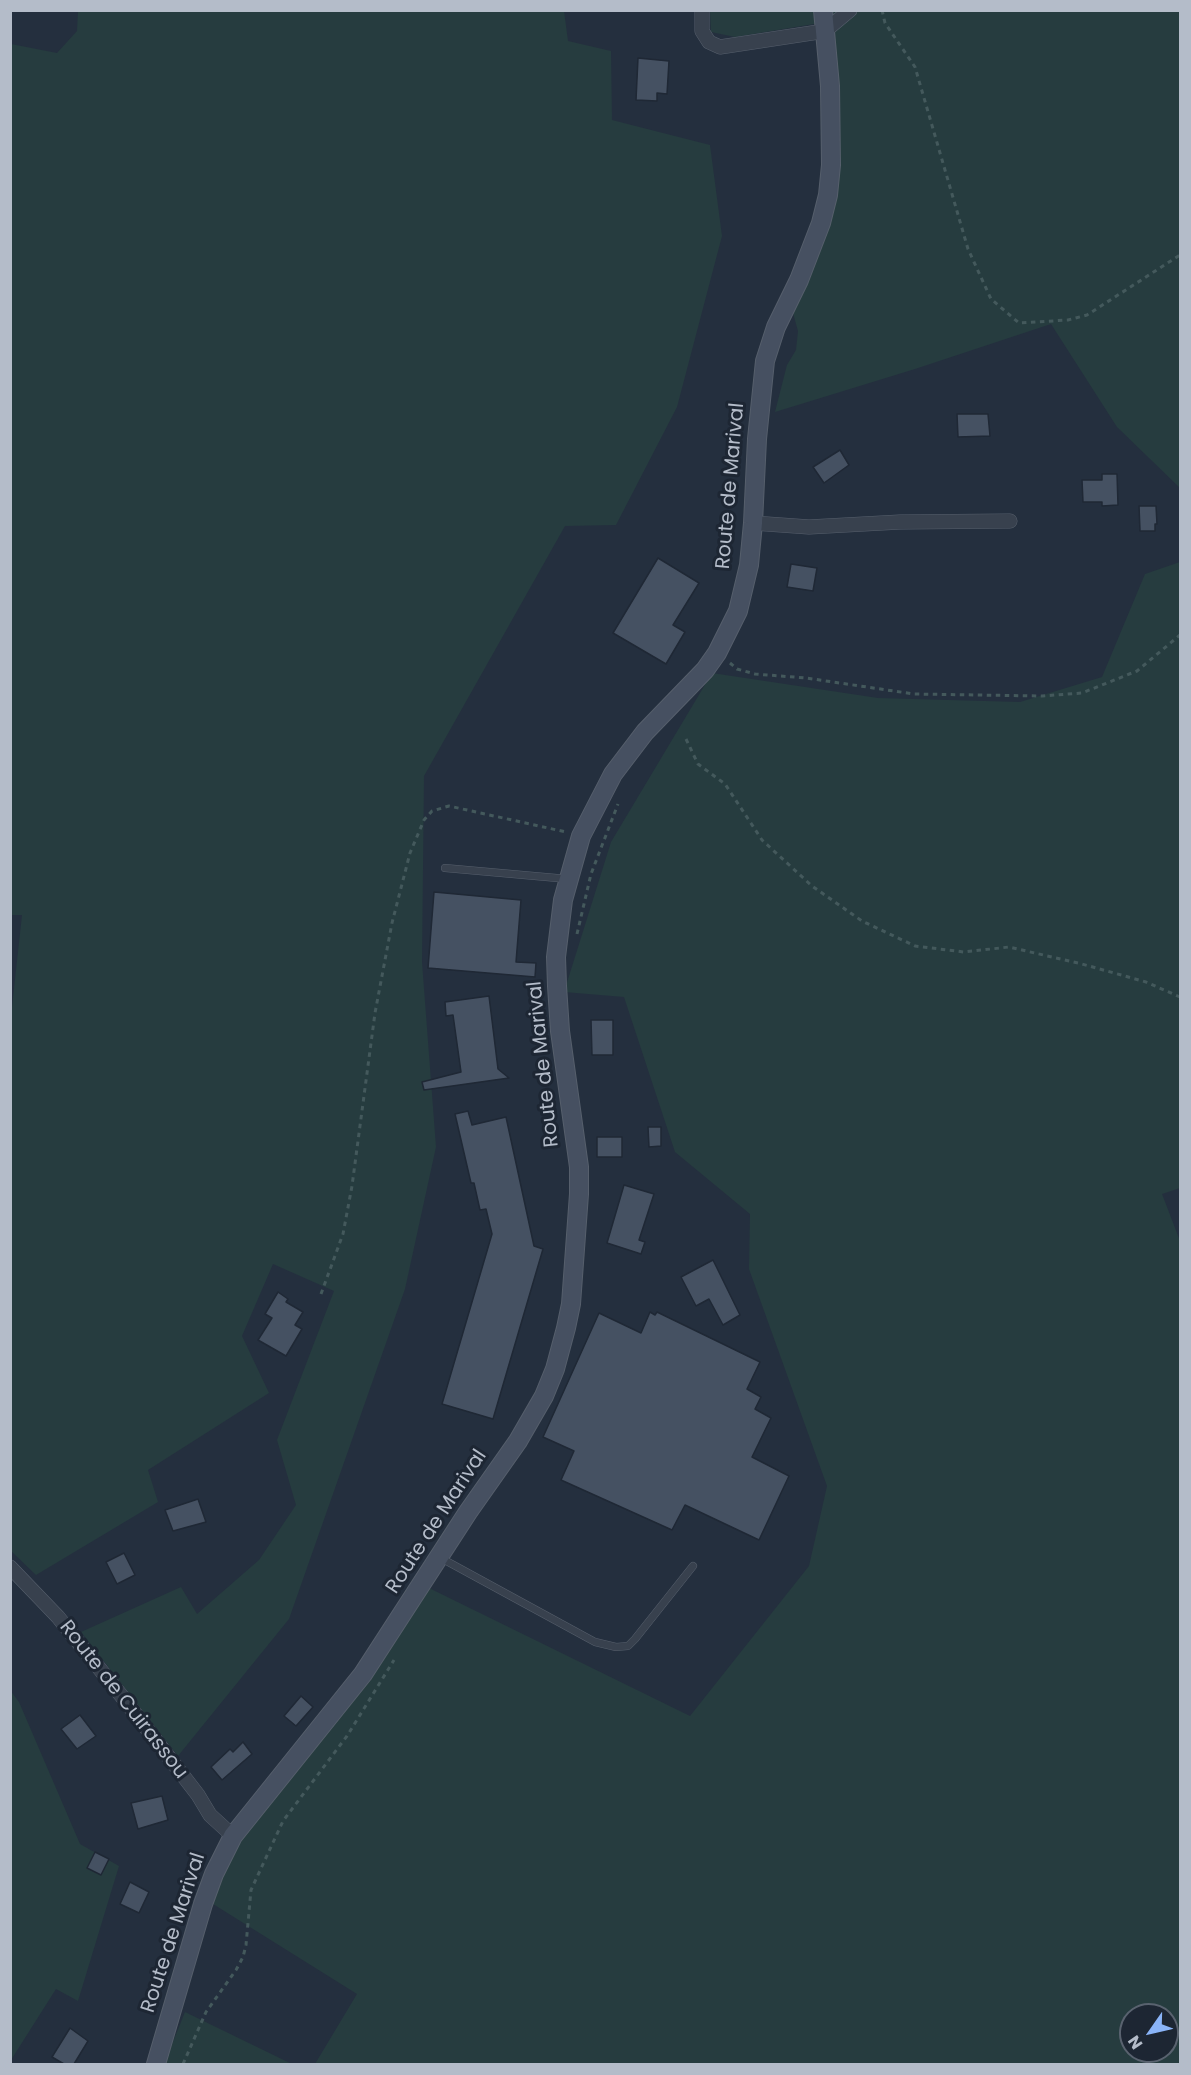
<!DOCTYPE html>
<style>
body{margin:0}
#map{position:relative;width:1191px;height:2075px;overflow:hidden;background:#242f3e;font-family:Poppins,sans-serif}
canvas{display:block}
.frame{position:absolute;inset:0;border:12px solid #b4bcc9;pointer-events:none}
.north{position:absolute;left:1119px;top:2003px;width:60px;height:60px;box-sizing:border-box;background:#1d2633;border:2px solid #59626f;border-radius:50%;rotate:236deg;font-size:16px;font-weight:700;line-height:24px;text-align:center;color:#b4bcc9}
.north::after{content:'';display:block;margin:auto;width:21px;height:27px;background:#8ab4f8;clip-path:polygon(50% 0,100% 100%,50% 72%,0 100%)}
</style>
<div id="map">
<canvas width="1191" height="2075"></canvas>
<div class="frame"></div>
<div class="north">N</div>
</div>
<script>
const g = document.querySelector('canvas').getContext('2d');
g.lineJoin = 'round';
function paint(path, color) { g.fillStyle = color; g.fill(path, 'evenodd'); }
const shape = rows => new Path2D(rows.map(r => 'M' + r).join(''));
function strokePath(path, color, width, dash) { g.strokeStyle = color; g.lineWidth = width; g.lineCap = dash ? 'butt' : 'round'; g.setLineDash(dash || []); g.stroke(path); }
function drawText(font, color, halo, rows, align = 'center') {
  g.font = font + ' Poppins,sans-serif'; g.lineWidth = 6; g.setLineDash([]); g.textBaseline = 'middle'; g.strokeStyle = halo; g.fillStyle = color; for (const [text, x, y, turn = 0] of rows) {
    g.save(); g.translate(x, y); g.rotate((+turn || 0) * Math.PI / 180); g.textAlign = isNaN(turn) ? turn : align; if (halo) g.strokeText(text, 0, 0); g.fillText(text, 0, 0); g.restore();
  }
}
paint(shape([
 [78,11,564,11,568,41,611,51,612,120,710,145,722,236,677,407,616,525,565,526,424,776,422,962,436,1147,405,1289,289,1619,178,1756,81,1632,181,1587,197,1614,259,1560,296,1505,277,1440,334,1291,273,1264,242,1336,269,1393,148,1470,158,1502,36,1575,11,1551,10,1025,22,915,11,915,11,44,57,53,77,31],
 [710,11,1180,11,1180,517,1180,488,1117,427,1051,324,915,369,775,412,787,365,796,350,798,331,793,313,821,249,832,214,826,22,735,37,711,32],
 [1180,562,1180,1188,1162,1194,1180,1241,1180,2064,315,2064,357,1994,205,1899,213,1871,372,1677,429,1588,690,1716,809,1566,827,1486,749,1269,750,1214,675,1152,624,997,564,992,611,842,712,673,878,698,1020,702,1102,677,1145,574],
 [1131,2015,1167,2015,1167,2051,1131,2051],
 [10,1690,19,1702,80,1844,119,1866,78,2001,56,1989,11,2060],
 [185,2012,292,2064,164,2064]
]), '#263c3f');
const building = shape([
 [638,58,669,61,667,94,657,93,657,101,636,100,638,58],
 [957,414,988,414,990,436,958,437,957,414],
 [840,450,849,465,824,483,813,467,840,450],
 [1102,474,1117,474,1118,505,1102,506,1102,502,1083,502,1082,480,1102,480,1102,474],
 [1139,506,1156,506,1157,524,1155,524,1155,531,1140,531,1139,506],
 [658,558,699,583,673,625,685,632,666,664,613,633,658,558],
 [791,564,817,568,813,591,787,587,791,564],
 [434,892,521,900,516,962,536,963,535,977,428,968,434,892],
 [489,996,498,1069,509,1078,424,1090,422,1082,461,1072,453,1015,446,1016,445,1002,489,996],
 [591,1020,613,1020,613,1055,592,1055,591,1020],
 [468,1111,472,1125,506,1117,534,1246,543,1249,493,1419,442,1404,492,1234,486,1209,480,1210,474,1183,471,1183,455,1114,468,1111],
 [648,1127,661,1127,661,1146,649,1147,648,1127],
 [597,1137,622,1137,622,1157,597,1157,597,1137],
 [624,1185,654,1194,639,1240,645,1242,641,1254,607,1243,624,1185],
 [713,1260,740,1315,723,1325,709,1299,696,1306,681,1277,713,1260],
 [278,1292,288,1299,286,1302,303,1312,295,1325,302,1329,286,1356,258,1340,272,1318,265,1314,278,1292],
 [650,1312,655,1315,657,1312,760,1362,747,1389,761,1397,755,1409,771,1418,752,1457,789,1476,759,1540,685,1505,672,1530,561,1480,574,1451,543,1437,599,1313,641,1333,650,1312],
 [198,1499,206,1522,173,1531,165,1510,198,1499],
 [124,1553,135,1575,117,1584,106,1562,124,1553],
 [301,1696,313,1707,296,1726,284,1716,301,1696],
 [80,1715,96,1736,77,1749,61,1729,80,1715],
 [243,1742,252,1754,222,1780,211,1767,230,1749,233,1752,243,1742],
 [162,1796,168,1820,138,1829,131,1803,162,1796],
 [95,1852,109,1859,101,1875,87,1868,95,1852],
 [130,1882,149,1892,139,1913,120,1904,130,1882],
 [70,2028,88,2041,74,2064,64,2064,52,2057,70,2028]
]);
paint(building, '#455162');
strokePath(building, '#1f2835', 1.5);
const service = shape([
 [445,868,568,879],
 [439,1557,595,1642,616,1647,628,1646,635,1639,693,1566]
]);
const minor = shape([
 [702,10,702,31,709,42,720,47,825,31,850,10],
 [753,523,809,527,900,522,1010,521],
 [10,1567,58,1617,124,1699,198,1795,210,1815,233,1836]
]);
const secondary = shape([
 [156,2064,203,1904,214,1874,233,1836,363,1674,468,1512,518,1441,544,1396,555,1369,566,1328,571,1304,579,1194,579,1167,560,1031,557,986,556,957,563,900,581,836,613,774,645,732,705,670,717,653,738,611,749,565,753,523,757,439,765,361,776,327,799,280,821,223,828,195,831,165,830,86,823,10]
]);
strokePath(service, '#565f6c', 8);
strokePath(minor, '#565f6c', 15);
strokePath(secondary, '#565f6c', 20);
strokePath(shape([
 [882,10,885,23,915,67,968,249,991,299,1019,323,1068,320,1087,315,1180,255],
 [730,663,737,669,755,674,806,678,914,694,1042,696,1082,693,1137,671,1180,635],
 [686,739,698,764,725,784,762,840,812,886,862,921,915,946,964,952,1009,947,1082,964,1146,982,1180,997],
 [577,934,591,874,618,804],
 [321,1294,343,1234,352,1186,375,1013,392,923,410,853,424,820,432,811,449,806,566,832],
 [183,2064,206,2012,236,1970,243,1957,246,1945,251,1890,283,1821,347,1736,394,1660]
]), '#44595c', 3, [4.5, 4.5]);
strokePath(service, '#38414e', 7);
strokePath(minor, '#38414e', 14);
strokePath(secondary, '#465061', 18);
drawText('20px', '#b4bcc9', '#1d2633', [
 ["Route de Marival",731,486,-85],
 ["Route de Marival",544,1064,-96],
 ["Route de Marival",437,1522,-57],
 ["Route de Cuirassou",123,1700,52],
 ["Route de Marival",174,1933,-72]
]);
</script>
